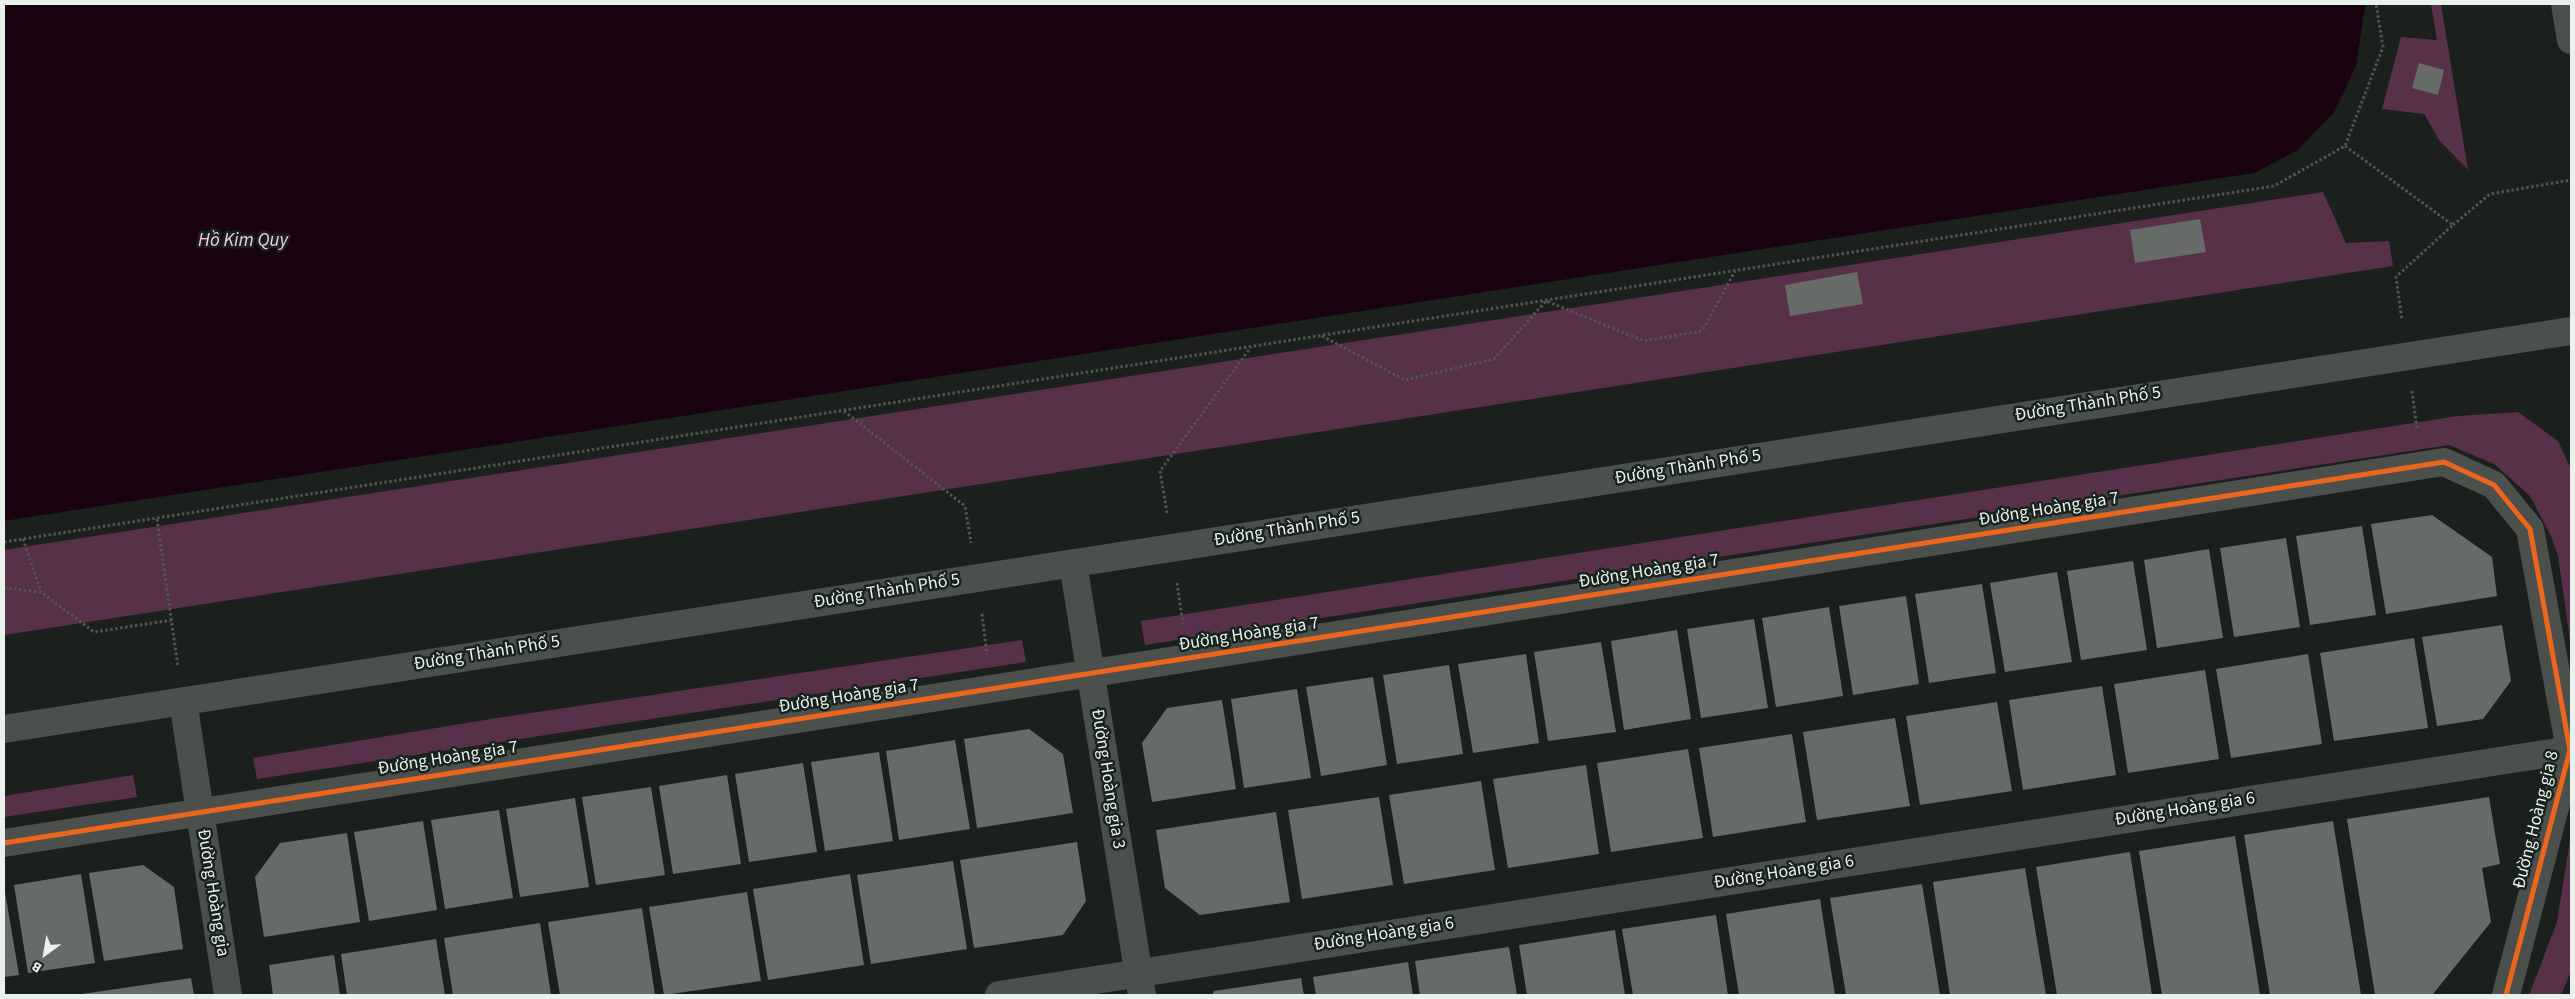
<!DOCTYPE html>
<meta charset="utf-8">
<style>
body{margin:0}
#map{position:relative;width:2575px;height:999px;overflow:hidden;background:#1b201d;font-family:"Source Sans 3",sans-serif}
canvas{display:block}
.frame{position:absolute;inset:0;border:5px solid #e9f1ec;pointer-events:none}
.north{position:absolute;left:20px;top:929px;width:50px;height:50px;-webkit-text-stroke:4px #18231d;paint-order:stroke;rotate:212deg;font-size:14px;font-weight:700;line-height:20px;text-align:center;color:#e9f1ec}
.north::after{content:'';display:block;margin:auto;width:18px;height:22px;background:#e9f1ec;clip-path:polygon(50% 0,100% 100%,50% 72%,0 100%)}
</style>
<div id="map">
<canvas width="2575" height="999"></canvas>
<div class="frame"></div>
<div class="north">B</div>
</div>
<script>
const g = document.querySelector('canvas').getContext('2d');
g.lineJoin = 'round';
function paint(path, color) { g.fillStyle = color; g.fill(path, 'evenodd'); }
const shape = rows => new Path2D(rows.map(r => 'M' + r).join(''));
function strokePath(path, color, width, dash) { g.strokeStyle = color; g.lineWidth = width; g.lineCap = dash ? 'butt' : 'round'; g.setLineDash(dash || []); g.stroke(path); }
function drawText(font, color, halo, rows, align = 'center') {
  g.font = font + ' "Source Sans 3",sans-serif'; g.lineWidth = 5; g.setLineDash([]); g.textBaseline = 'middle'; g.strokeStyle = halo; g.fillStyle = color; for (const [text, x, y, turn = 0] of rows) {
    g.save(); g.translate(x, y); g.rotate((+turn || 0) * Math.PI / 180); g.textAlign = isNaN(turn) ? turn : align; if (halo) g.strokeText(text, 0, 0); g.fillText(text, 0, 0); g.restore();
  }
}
paint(shape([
 [2431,4,2441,4,2468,170,2439,140,2424,114,2382,109,2401,37,2437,40],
 [2323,192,2346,243,2389,241,2393,266,4,635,4,550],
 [2518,412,2558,441,2571,469,2571,648,2558,555,2551,536,2530,496,2494,464,2449,445,1145,645,1141,621,2458,416],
 [1022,640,1026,662,257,779,253,758,497,718],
 [133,775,137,797,4,817,4,796],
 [2571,834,2571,971,2561,995,2529,995,2557,922]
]), '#573049');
paint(shape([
 [4,4,2364,4,2365,7,2356,66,2334,112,2298,150,2254,173,4,521]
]), '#190311');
paint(shape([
 [2419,63,2444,70,2438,95,2412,88],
 [2200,219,2206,252,2135,263,2130,230],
 [1857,272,1863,304,1790,316,1785,285],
 [2432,515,2492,557,2497,596,2386,614,2371,524],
 [2362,526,2376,615,2310,625,2296,536],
 [2286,538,2300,627,2234,637,2220,548],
 [2209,549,2223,638,2157,648,2144,560],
 [2133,561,2147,650,2081,660,2067,571],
 [2057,572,2072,662,2005,672,1990,583],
 [1982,584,1996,673,1929,683,1915,594],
 [1906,596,1919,684,1853,695,1839,606],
 [1829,607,1843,696,1776,707,1762,618],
 [1754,619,1768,708,1701,718,1687,629],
 [2502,625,2511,681,2483,719,2437,726,2422,637],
 [1677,630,1691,719,1624,730,1611,641],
 [2414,638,2428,728,2334,741,2320,653],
 [1601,642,1616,732,1548,741,1534,652],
 [1526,654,1539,743,1473,753,1458,664],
 [2308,654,2322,744,2231,758,2216,669],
 [1449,665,1463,754,1397,764,1383,675],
 [2205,670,2219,759,2128,773,2114,684],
 [1373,677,1387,765,1321,776,1306,687],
 [2102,686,2116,775,2023,790,2009,700],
 [1297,689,1311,778,1244,788,1231,699],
 [1222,700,1236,789,1152,802,1142,743,1167,708],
 [1997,702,2012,791,1920,805,1906,716],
 [1895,718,1910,806,1817,820,1803,732],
 [1029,729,1063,754,1073,813,977,828,964,739],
 [1792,734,1806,822,1713,837,1699,748],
 [955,740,970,829,899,840,886,751],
 [1688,749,1703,838,1611,852,1597,763],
 [879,752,893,841,825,851,811,762],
 [803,763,817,852,749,862,735,774],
 [1586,765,1599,854,1508,868,1493,779],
 [727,775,741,864,673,874,659,786],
 [1481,781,1495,870,1404,884,1389,795],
 [651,787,665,875,596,885,582,797],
 [1379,797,1393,885,1302,899,1288,810],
 [2489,797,2500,864,2482,868,2491,922,2433,994,2375,995,2347,819],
 [575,798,589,887,520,897,506,809],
 [499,810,513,898,445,909,431,820],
 [1276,812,1290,902,1200,915,1165,888,1156,830],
 [423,821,437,910,369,921,354,832],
 [2333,821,2361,995,2270,995,2244,835],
 [347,833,360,922,264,937,255,877,280,843],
 [2235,836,2260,995,2162,995,2139,851],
 [1077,842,1086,901,1063,935,974,948,960,860],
 [2130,852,2152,995,2057,995,2036,867],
 [953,861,967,949,871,964,857,875],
 [143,865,174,887,183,949,104,961,89,873],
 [2025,868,2046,995,1950,995,1933,882],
 [81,874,95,963,28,973,14,885],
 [850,874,864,965,768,980,753,889],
 [1922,884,1940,995,1846,995,1830,898],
 [4,886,19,975,4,977],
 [747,892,761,981,664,995,649,907],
 [1820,899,1835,995,1739,995,1726,914],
 [642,908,655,995,560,995,548,922],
 [1716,915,1728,995,1633,995,1622,929],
 [540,923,551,995,453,995,444,938],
 [1615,930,1625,995,1527,995,1519,945],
 [436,939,445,995,347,995,341,954],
 [1509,947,1517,995,1420,995,1415,961],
 [334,955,340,995,273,995,269,965],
 [1408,962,1413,995,1316,995,1313,977],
 [191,978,194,995,82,995,82,994],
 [1301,978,1304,995,1212,995,1214,991]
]), '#666b68');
strokePath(shape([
 [2345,146,2453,225,2396,277,2402,320],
 [2453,225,2490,194,2571,180],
 [1322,336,1405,380,1494,359,1546,301,1644,341,1702,331,1735,271],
 [2412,391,2417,429],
 [844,411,965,506,971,543],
 [1167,513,1160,471,1251,347],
 [157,519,178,667],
 [23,539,41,592],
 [4,542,2274,186,2345,146,2383,47,2376,4],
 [1177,583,1183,624],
 [4,588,41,592,94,632,172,620],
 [982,614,987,655]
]), '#515653', 3, [2.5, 2.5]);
strokePath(shape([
 [2565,4,2571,40],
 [1073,563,1142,995],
 [183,701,228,995],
 [4,729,2571,331],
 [4,843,2444,462,2494,485,2530,529,2570,750,2506,995],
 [999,995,2570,750]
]), '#4b504d', 28);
strokePath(shape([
 [4,843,2444,462,2494,485,2530,529,2570,750,2506,995]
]), '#eb651d', 5);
drawText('18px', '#e9f1ec', '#18231d', [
 ["Đường Thành Phố 5",2088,405,-9],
 ["Đường Thành Phố 5",1688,468,-9],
 ["Đường Hoàng gia 7",2049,510,-9],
 ["Đường Thành Phố 5",1287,530,-9],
 ["Đường Hoàng gia 7",1649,572,-9],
 ["Đường Thành Phố 5",887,592,-9],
 ["Đường Hoàng gia 7",1249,635,-9],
 ["Đường Thành Phố 5",487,654,-9],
 ["Đường Hoàng gia 7",849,697,-9],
 ["Đường Hoàng gia 7",448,759,-9],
 ["Đường Hoàng gia 3",1107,779,81],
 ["Đường Hoàng gia 6",2185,810,-9],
 ["Đường Hoàng gia 8",2537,820,-76],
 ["Đường Hoàng gia 6",1784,873,-9],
 ["Đường Hoàng gia",212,893,81],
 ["Đường Hoàng gia 6",1384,935,-9]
]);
drawText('italic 19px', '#fcc6e7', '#18231d', [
 ["Hồ Kim Quy",243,242]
]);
</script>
